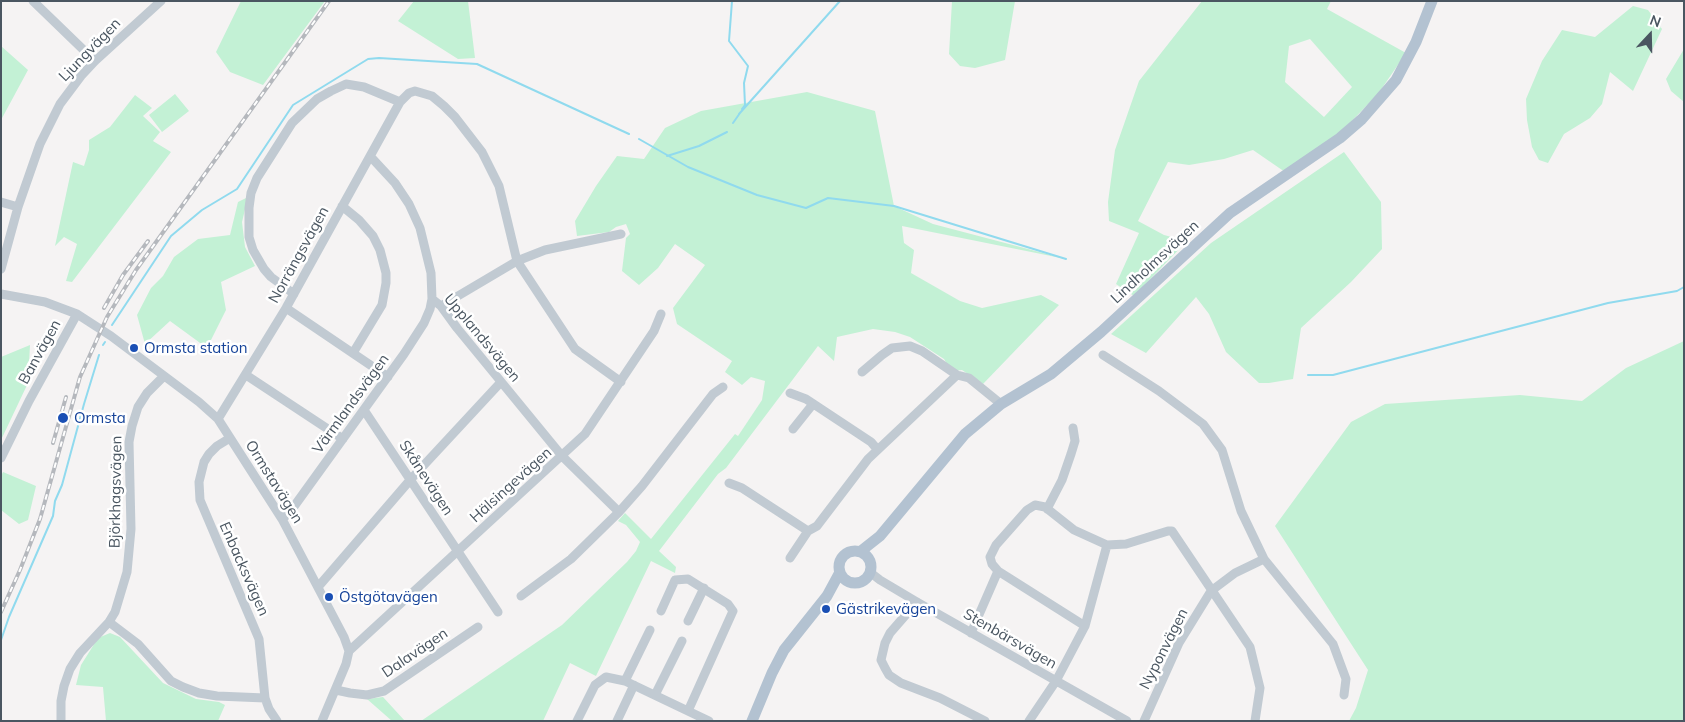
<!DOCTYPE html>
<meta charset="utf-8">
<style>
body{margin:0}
#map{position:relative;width:1685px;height:722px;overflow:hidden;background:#f5f3f3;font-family:Mulish,sans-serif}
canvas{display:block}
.frame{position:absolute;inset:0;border:2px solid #4a5661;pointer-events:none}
.north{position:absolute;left:1625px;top:10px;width:50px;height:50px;-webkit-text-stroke:4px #fff;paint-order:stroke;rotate:21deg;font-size:14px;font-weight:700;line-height:20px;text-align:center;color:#4a5661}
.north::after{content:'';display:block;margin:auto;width:18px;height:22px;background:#4a5661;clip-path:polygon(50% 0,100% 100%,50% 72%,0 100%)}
</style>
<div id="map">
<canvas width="1685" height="722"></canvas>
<div class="frame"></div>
<div class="north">N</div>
</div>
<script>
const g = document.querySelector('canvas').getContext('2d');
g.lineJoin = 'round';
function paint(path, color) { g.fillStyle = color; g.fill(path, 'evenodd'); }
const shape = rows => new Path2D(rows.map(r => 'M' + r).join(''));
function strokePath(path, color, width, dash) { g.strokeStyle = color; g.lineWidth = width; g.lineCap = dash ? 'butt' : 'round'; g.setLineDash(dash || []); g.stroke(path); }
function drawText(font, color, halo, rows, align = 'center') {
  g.font = font + ' Mulish,sans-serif'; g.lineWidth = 5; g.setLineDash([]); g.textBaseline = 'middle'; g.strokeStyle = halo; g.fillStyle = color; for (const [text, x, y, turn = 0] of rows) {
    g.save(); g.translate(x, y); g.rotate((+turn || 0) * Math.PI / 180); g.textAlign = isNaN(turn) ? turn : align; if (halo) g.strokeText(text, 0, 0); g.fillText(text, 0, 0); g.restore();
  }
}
paint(shape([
 [241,1,325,1,263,85,230,72,216,52],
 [414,1,468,1,475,58,458,59,398,21],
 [952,1,1015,1,1005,60,975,68,960,66,949,54],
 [1202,1,1331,1,1327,9,1406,53,1378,94,1339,134,1285,172,1253,150,1224,159,1189,165,1168,162,1138,221,1164,235,1187,241,1134,296,1116,284,1139,233,1109,221,1108,202,1115,150,1139,81],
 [1310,39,1352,87,1324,117,1285,82,1289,46],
 [1633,6,1648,10,1662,29,1633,91,1610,72,1602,104,1590,118,1564,134,1548,163,1539,160,1532,147,1527,120,1526,99,1542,61,1562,30,1595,37],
 [1,46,28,70,1,120],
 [1684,49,1684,102,1671,91,1666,79],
 [807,92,875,111,894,206,933,224,1066,259,902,226,904,243,914,250,911,273,960,301,982,308,1041,295,1059,305,983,384,962,370,951,371,944,359,910,337,895,332,873,329,837,337,834,361,818,346,726,468,718,474,659,551,676,567,675,573,651,561,596,676,570,663,543,721,421,721,562,625,627,562,636,551,640,542,626,525,618,521,625,513,651,539,735,434,738,436,762,400,765,381,751,377,742,385,725,372,732,361,677,324,673,308,705,265,675,244,658,268,639,285,622,271,626,238,630,234,626,224,616,227,609,232,577,236,575,221,596,186,617,156,644,159,665,128,701,111],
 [175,94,189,111,162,132,149,115],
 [135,95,152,108,143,116,160,132,153,141,171,152,72,282,66,281,77,244,64,237,55,246,73,162,84,166,89,150,89,140,110,127],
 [1344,152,1381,202,1382,249,1351,282,1301,328,1293,379,1269,383,1259,383,1226,352,1209,314,1196,297,1146,353,1111,334,1211,243],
 [248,197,242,222,245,247,255,266,221,282,226,310,207,348,170,321,145,344,137,315,151,288,163,276,174,257,198,239,230,235,238,202],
 [1684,341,1684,721,1349,721,1356,708,1368,670,1275,526,1351,422,1385,404,1520,395,1582,401,1626,368],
 [30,345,28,383,1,440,1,357],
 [3,472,36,486,28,520,19,524,1,510,1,476],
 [110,633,120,637,163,683,196,699,219,702,225,705,218,721,106,721,103,687,76,685,81,665,98,638],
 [383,697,405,721,392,721,367,699]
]), '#c3f1d5');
strokePath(shape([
 [732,1,729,41,748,66,744,83,745,105,742,109],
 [739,114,840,1],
 [733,123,740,113],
 [639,139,688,167,757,195,806,208,828,198,894,206,1066,259],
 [667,156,699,146,727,132],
 [112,325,171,236,202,210,237,189,293,105,368,59,379,58,477,64,629,134],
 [103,345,105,342],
 [1308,375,1333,375,1608,303,1677,291,1684,287],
 [1,640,9,617,53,516,55,501,62,485,84,404,99,355]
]), '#90daee', 2);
strokePath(shape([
 [33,1,95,61],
 [370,156,395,183,409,204,420,228,431,273,432,299,441,306,457,328,562,456,619,512,642,486,713,394,723,387],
 [1,202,18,207],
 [342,206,359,220,373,236,380,250,386,273,386,283,382,305,353,353],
 [1,269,18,207,40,144,60,104,81,76,95,61,161,1],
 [1,294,45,302,77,314,111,336,199,402,218,419,282,519,344,637,349,651,346,664,322,721],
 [294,294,271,277,264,269,253,250,249,237,249,208,251,193,257,178,292,123,317,99,331,91,346,84,364,87,400,102],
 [441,306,517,261,545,250,621,234],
 [286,308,388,377],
 [1103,355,1159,391,1203,424,1222,450,1241,511,1264,559,1333,644,1346,679,1344,695],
 [862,372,882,355,892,348,910,346,922,351,957,375,969,378,1001,404],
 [246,375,343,439],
 [790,393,806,399,871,442,877,449],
 [364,410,498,612],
 [218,419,286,308,400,102,409,93,415,91,432,96,444,106,455,117,482,152,499,186,517,261,575,349,621,382],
 [793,429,813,404],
 [230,438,217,446,209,454,204,462,199,482,200,500,259,639,265,698,269,709,277,721],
 [1,458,29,401,77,314],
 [729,483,742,488,808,531,817,526,868,459,957,375],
 [1047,509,1062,480,1071,454,1075,441,1073,428],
 [282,519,290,512,404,354,424,323,430,309,432,299],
 [790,558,808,531],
 [871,573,880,580,917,602,1127,721],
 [318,587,411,479,501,382],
 [521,596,571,559,619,512],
 [917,602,890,633,885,643,881,660,885,668,889,675,901,683,940,698,985,721],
 [661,611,675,580,688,579,728,604,733,611,688,711],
 [688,621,704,588],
 [109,622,138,644,171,681,183,687,199,693,217,696,265,698],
 [1085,626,998,571,992,564,990,557,996,545,1027,510,1035,505,1045,507,1074,530,1107,545,1126,544,1168,531,1172,531,1250,647,1260,688,1255,721],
 [971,633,998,571],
 [349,651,585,434,654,331,661,314],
 [625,681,650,630],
 [336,690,350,693,367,695,384,691,478,627],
 [655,695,682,641],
 [61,721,61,701,64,686,70,669,80,653,109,622,115,612,127,572,131,529,129,442,132,426,138,407,147,393,164,376],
 [577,721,595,685,606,677,625,681,709,721],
 [617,721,634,685],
 [1029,721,1056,681,1085,626,1107,545],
 [1144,721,1179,643,1211,591,1235,573,1264,559]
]), '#c1cad2', 9);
strokePath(shape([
 '839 567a16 16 0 1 1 32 0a16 16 0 1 1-32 0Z',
 [861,551,880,536,965,434,1001,404,1051,374,1101,332,1230,213,1340,138,1362,119,1396,80,1416,42,1432,1],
 [752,721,772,673,784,650,827,596,840,572]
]), '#b3c2d1', 11);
const rail = shape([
 [104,308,123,275,148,241],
 [53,443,66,397],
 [1,612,20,570,40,519,80,377,107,317,136,270,329,1]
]);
strokePath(rail, '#b5b8bd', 4);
strokePath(rail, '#fff', 2, [5.5]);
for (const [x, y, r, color] of [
 [134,348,5,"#1a4fb4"],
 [63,418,6,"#1a4fb4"],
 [329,597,5,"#1a4fb4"],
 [826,609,5,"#1a4fb4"]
]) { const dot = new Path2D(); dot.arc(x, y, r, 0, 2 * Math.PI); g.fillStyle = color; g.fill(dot); strokePath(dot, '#fff', 2); }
drawText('15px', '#4a5661', '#fff', [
 ["Ljungvägen",90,50,-46],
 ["Norrängsvägen",299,255,-61],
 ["Lindholmsvägen",1155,262,-43],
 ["Upplandsvägen",482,338,50],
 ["Banvägen",40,352,-61],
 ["Värmlandsvägen",351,404,-54],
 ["Skånevägen",426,478,57],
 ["Ormstavägen",274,482,58],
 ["Hälsingevägen",511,485,-42],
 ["Björkhagsvägen",116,492,-89],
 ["Enbacksvägen",244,569,66],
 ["Stenbärsvägen",1010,639,30],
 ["Nyponvägen",1164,649,-63],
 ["Dalavägen",415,653,-34]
]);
drawText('15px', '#164399', '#fff', [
 ["Ormsta station",144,348],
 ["Ormsta",74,418],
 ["Östgötavägen",339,597],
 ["Gästrikevägen",836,609]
], 'left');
</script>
